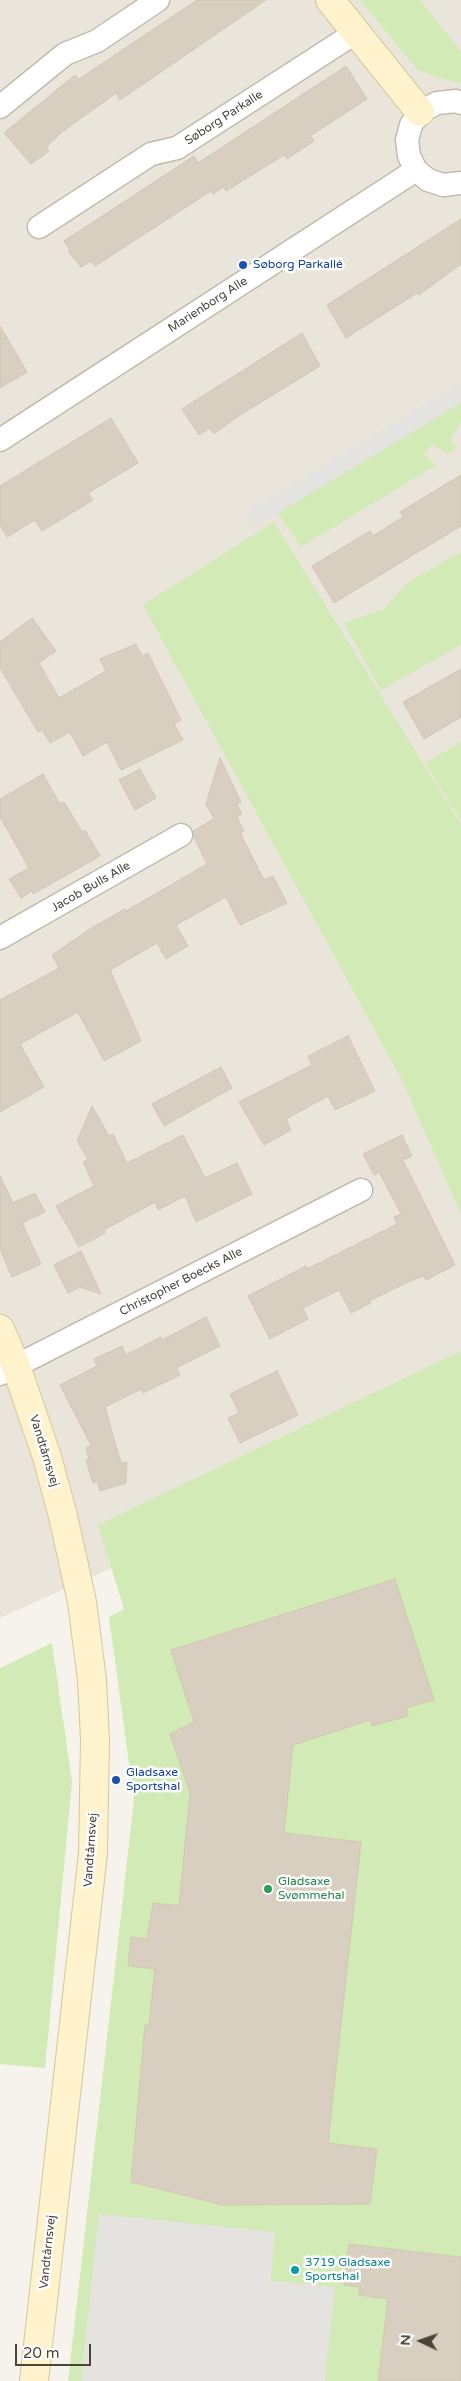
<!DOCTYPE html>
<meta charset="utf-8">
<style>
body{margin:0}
#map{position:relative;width:461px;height:2381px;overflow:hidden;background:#f6f3ec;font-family:"Varela Round",sans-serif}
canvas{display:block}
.north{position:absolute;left:396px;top:2316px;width:50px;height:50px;-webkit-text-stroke:4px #fff;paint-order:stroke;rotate:273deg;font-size:14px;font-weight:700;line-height:20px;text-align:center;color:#4b4439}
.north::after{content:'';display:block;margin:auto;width:18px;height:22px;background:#4b4439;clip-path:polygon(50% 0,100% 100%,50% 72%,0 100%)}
.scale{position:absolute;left:15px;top:2344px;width:76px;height:22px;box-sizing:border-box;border:2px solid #4b4439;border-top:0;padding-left:6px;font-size:15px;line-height:18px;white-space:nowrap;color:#4b4439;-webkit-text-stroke:4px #fff;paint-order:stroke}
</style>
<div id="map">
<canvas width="461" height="2381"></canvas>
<div class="north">N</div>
<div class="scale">20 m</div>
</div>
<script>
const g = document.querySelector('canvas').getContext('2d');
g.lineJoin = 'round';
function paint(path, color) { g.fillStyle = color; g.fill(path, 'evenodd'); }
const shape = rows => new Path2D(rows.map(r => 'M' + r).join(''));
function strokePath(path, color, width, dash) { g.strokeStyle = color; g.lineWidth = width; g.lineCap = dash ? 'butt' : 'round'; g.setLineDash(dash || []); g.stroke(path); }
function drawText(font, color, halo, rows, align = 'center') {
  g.font = font + ' "Varela Round",sans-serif'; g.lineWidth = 5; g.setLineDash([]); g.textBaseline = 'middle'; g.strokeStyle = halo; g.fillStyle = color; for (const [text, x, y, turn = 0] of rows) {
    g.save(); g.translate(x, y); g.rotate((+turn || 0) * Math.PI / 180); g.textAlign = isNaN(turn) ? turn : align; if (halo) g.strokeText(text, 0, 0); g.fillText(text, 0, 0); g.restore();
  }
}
paint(shape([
 [0,0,461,0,461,1396,152,1550,0,1618]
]), '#eae5da');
paint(shape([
 [360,0,420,0,461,52,461,83,438,78,417,69],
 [461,403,461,421,450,441,457,446,449,454,432,444,424,455,436,465,301,547,278,513],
 [274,522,461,825,461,1214,402,1080,143,605],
 [461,552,461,645,381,690,344,623,384,609,407,583],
 [461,742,461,821,425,763],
 [461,1351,461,2381,68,2381,134,1800,109,1617,124,1609,98,1525],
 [52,1643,72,1782,45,2068,0,2064,0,1668]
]), '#d2eab5');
paint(shape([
 [461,382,461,403,254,527,245,512],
 [99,2214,275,2232,271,2281,335,2287,325,2381,81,2381]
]), '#e5e3e0');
const building = shape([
 [197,0,266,0,120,100,116,93,62,132,46,147,49,151,31,164,4,133,75,75,79,79,197,0],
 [346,66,367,99,310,136,314,141,287,159,284,155,226,191,223,187,213,194,211,191,95,266,91,261,81,267,68,251,70,250,64,241,194,156,198,163,346,66],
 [461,219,461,264,419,295,417,293,346,338,327,305,461,219],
 [0,326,27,372,0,388,0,326],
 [302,333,320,366,240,415,214,434,210,428,199,435,182,409,302,333],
 [111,418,138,463,88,493,93,500,42,531,35,520,7,537,0,525,0,486,111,418],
 [461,475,461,526,334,603,312,566,370,531,373,536,403,517,400,512,461,475],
 [32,618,56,651,39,663,59,698,106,671,100,659,136,644,142,656,148,653,181,720,174,724,183,740,121,770,107,742,83,756,70,732,50,743,42,730,38,732,0,668,0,642,32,618],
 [461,669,461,717,424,739,403,702,461,669],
 [220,758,241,802,237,804,242,814,237,817,244,831,240,833,264,880,273,876,287,903,240,925,226,897,176,925,188,946,166,959,157,943,110,970,141,1041,104,1061,78,1012,20,1044,44,1087,0,1112,0,1000,59,968,52,955,93,927,125,909,126,911,207,864,194,837,193,831,214,819,206,804,220,758],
 [140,769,156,798,135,810,119,780,140,769],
 [43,774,60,804,64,802,82,832,85,830,100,856,33,894,32,891,21,898,9,879,29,868,0,817,0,799,43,774],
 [348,1036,375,1091,335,1110,328,1096,286,1119,291,1130,264,1145,239,1102,312,1065,308,1056,348,1036],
 [221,1067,232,1088,164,1126,152,1104,221,1067],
 [92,1106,109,1136,113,1134,127,1163,183,1135,205,1178,237,1163,252,1194,196,1222,185,1196,158,1210,155,1202,104,1230,105,1233,79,1247,56,1206,94,1186,83,1162,88,1159,77,1141,92,1106],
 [402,1135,412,1156,403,1160,455,1265,426,1280,424,1276,410,1281,369,1301,371,1303,351,1313,339,1290,303,1308,308,1319,270,1339,248,1296,306,1266,307,1269,397,1224,394,1217,401,1214,379,1172,374,1175,363,1154,402,1135],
 [0,1176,13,1203,35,1193,45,1212,22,1223,41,1264,12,1277,0,1249,0,1176],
 [81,1251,101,1294,80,1287,68,1293,54,1265,81,1251],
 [206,1317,220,1346,176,1368,180,1375,143,1393,141,1389,105,1407,121,1463,127,1462,126,1483,100,1491,97,1481,93,1483,86,1460,89,1459,86,1448,91,1445,60,1385,97,1366,94,1359,122,1346,126,1355,161,1337,162,1340,206,1317],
 [277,1371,298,1415,240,1443,228,1418,239,1413,230,1394,277,1371],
 [395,1579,434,1700,406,1708,408,1716,372,1726,370,1720,293,1745,284,1833,361,1842,328,2143,377,2149,370,2204,223,2205,131,2182,145,2025,149,2025,155,1969,128,1966,131,1937,147,1939,153,1903,179,1906,190,1793,170,1734,194,1722,171,1650,395,1579],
 [349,2244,461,2257,461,2381,378,2381,388,2299,359,2295,360,2287,344,2285,349,2244]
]);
paint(building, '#d8cfc1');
strokePath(building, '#d3c7b4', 1);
const street = shape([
 [461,103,456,101,437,103,420,112,411,125,407,140,409,156,416,170,428,180,443,185,461,183],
 [0,107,65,54,97,41,158,0],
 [39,227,151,154,177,148,355,33],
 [0,440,416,170],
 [0,938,181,835],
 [0,1374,361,1190]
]);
const secondary = shape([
 [330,0,420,112],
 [0,1329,16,1366,47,1457,63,1516,82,1602,92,1680,95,1739,93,1853,34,2381]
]);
strokePath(street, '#c2bbae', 25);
strokePath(secondary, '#d6c79b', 30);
strokePath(street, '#fff', 22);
strokePath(secondary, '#fff3cd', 28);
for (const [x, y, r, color] of [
 [243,265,5,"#1a4fb4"],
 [116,1780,5,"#1a4fb4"],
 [268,1889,5,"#2e9e5b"],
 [295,2270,5,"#0f9aa8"]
]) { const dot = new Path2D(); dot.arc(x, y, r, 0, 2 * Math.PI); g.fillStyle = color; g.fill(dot); strokePath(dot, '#fff', 2); }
drawText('12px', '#4b4439', '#fff', [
 ["Søborg Parkalle",224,118,-33],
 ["Marienborg Alle",208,305,-33],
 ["Jacob Bulls Alle",91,887,-30],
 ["Christopher Boecks Alle",181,1282,-27],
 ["Vandtårnsvej",44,1451,73],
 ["Vandtårnsvej",91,1850,-86],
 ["Vandtårnsvej",48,2252,-84]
]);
drawText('12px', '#164399', '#fff', [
 ["Søborg Parkallé",253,265],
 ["Gladsaxe",126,1773],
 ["Sportshal",126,1787]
], 'left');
drawText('12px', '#27864d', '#fff', [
 ["Gladsaxe",278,1882],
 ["Svømmehal",278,1896]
], 'left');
drawText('12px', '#0d838f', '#fff', [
 ["3719 Gladsaxe",305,2263],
 ["Sportshal",305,2277]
], 'left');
</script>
